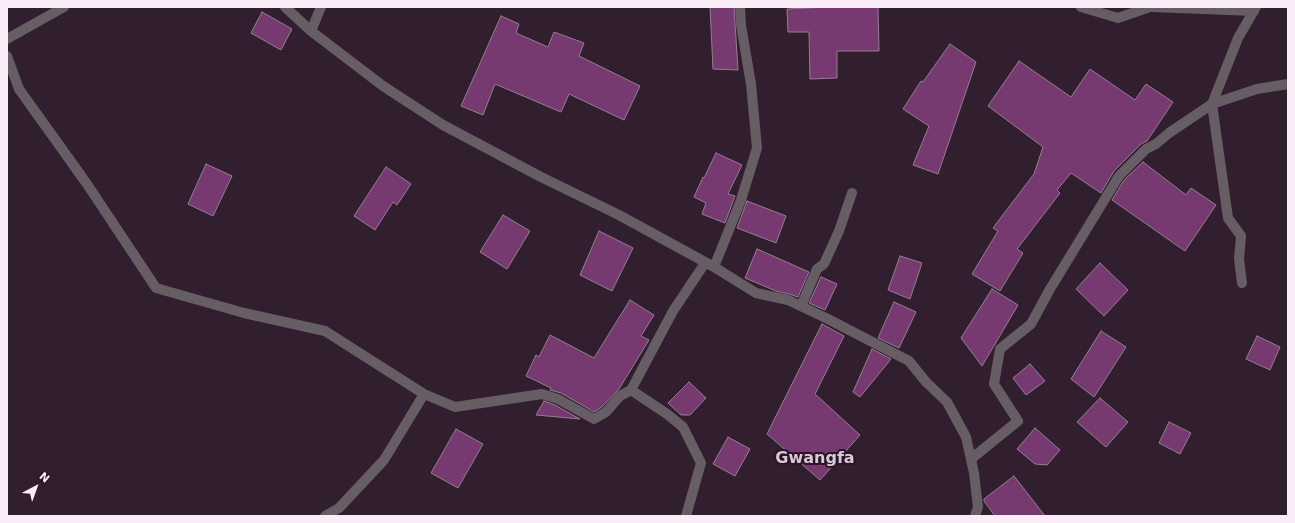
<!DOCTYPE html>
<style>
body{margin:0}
#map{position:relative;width:1295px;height:523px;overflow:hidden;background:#311f2f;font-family:"DejaVu Sans",sans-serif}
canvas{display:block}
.frame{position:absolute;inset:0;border:8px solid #faedf8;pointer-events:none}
.north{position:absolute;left:16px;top:467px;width:40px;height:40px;-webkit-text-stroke:3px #271625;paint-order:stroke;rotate:41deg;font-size:11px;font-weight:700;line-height:16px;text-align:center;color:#faedf8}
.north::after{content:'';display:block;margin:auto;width:14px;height:18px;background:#faedf8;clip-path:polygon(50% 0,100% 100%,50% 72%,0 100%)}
</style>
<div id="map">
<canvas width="1295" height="523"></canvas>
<div class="frame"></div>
<div class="north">N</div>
</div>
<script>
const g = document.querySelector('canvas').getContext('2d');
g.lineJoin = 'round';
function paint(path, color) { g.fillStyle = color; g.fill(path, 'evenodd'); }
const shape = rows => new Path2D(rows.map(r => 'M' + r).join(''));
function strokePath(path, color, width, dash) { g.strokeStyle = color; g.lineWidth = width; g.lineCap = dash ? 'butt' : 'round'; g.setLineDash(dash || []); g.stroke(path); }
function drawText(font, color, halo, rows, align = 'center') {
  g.font = font + ' "DejaVu Sans",sans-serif'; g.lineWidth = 4; g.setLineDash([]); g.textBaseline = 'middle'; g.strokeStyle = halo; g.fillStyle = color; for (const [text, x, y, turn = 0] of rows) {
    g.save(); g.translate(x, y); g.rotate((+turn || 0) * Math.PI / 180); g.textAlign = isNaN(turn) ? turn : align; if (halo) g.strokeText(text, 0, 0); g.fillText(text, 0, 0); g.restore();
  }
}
const building = shape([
 [710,7,734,7,738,70,713,69,710,7],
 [830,7,878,7,879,51,837,51,837,78,810,79,809,32,788,32,787,9,830,7],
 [262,12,292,29,281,50,251,33,262,12],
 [501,16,519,24,516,33,548,47,554,32,584,43,579,56,640,86,624,120,569,94,561,112,495,84,483,115,461,106,501,16],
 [950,44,976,62,938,174,913,165,929,126,903,109,921,81,923,82,950,44],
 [1019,61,1071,97,1090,69,1135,100,1146,84,1173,102,1147,141,1141,144,1114,171,1101,193,1071,173,1057,190,1060,193,1017,249,1023,253,1000,291,972,274,998,231,993,228,1034,174,1043,147,988,106,1019,61],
 [716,153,742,165,728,194,735,196,725,223,702,214,706,203,694,197,703,177,704,178,716,153],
 [1143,162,1186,195,1191,188,1216,205,1185,251,1112,200,1124,180,1143,162],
 [206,164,232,176,213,216,188,204,206,164],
 [386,167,411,184,397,205,393,202,375,230,354,216,386,167],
 [747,201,786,216,776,243,737,228,747,201],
 [503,215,530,231,507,269,480,252,503,215],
 [599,231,633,248,612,291,580,275,599,231],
 [757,249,809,272,798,297,789,294,776,291,745,278,757,249],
 [900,256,922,263,910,299,888,290,900,256],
 [1100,263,1128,290,1104,316,1076,289,1100,263],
 [821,277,837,284,825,310,809,303,821,277],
 [992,289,1018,305,982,366,961,338,992,289],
 [630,300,654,315,641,336,649,340,619,389,602,407,594,412,561,393,550,390,551,388,526,376,536,355,539,357,550,335,594,358,630,300],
 [894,302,916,312,899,348,878,338,894,302],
 [822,324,844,336,815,394,860,435,820,480,767,434,822,324],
 [1101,331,1126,347,1094,397,1071,379,1101,331],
 [1257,336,1280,347,1270,370,1246,359,1257,336],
 [872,349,891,359,860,397,853,392,872,349],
 [1030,364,1045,381,1026,395,1013,378,1030,364],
 [689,382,706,398,690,415,681,415,668,403,689,382],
 [1100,398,1128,422,1106,447,1077,422,1100,398],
 [544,401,555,405,580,419,536,415,544,401],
 [1169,422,1191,433,1180,454,1159,443,1169,422],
 [1035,428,1060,450,1047,465,1035,464,1017,449,1035,428],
 [456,429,483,444,458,488,431,473,456,429],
 [728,437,750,449,735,476,713,464,728,437],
 [1014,476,1045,516,995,516,984,501,984,499,1014,476]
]);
paint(building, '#763970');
strokePath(building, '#947f91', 1);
strokePath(shape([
 [285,7,311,31,383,86,443,125,541,177,619,215,714,267,756,293,788,300,828,319,909,361,926,382,947,402,966,437,974,473,978,507,975,516],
 [1081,7,1118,18,1150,7],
 [1152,7,1254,11],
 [311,31,321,7],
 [7,39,64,7],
 [7,56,19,89,87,184,156,288,244,313,325,331,424,394,455,407,542,394,558,399,594,419,606,412,620,396,631,390,673,311,705,263],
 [714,267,741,200,757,148,751,84,741,25,740,7],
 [1242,283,1239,259,1241,236,1228,218,1212,104,1238,38,1256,7],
 [801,306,817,269,824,264,839,231,852,193],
 [631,390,667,414,683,427,701,463,686,516],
 [971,459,1018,421,994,384,1000,349,1031,324,1050,289,1119,176,1146,149,1156,144,1169,133,1212,104,1257,89,1288,84],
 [325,516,339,508,384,460,424,394]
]), '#675e65', 10);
drawText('bold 16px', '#dec6da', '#271625', [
 ["Gwangfa",815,459]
]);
</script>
